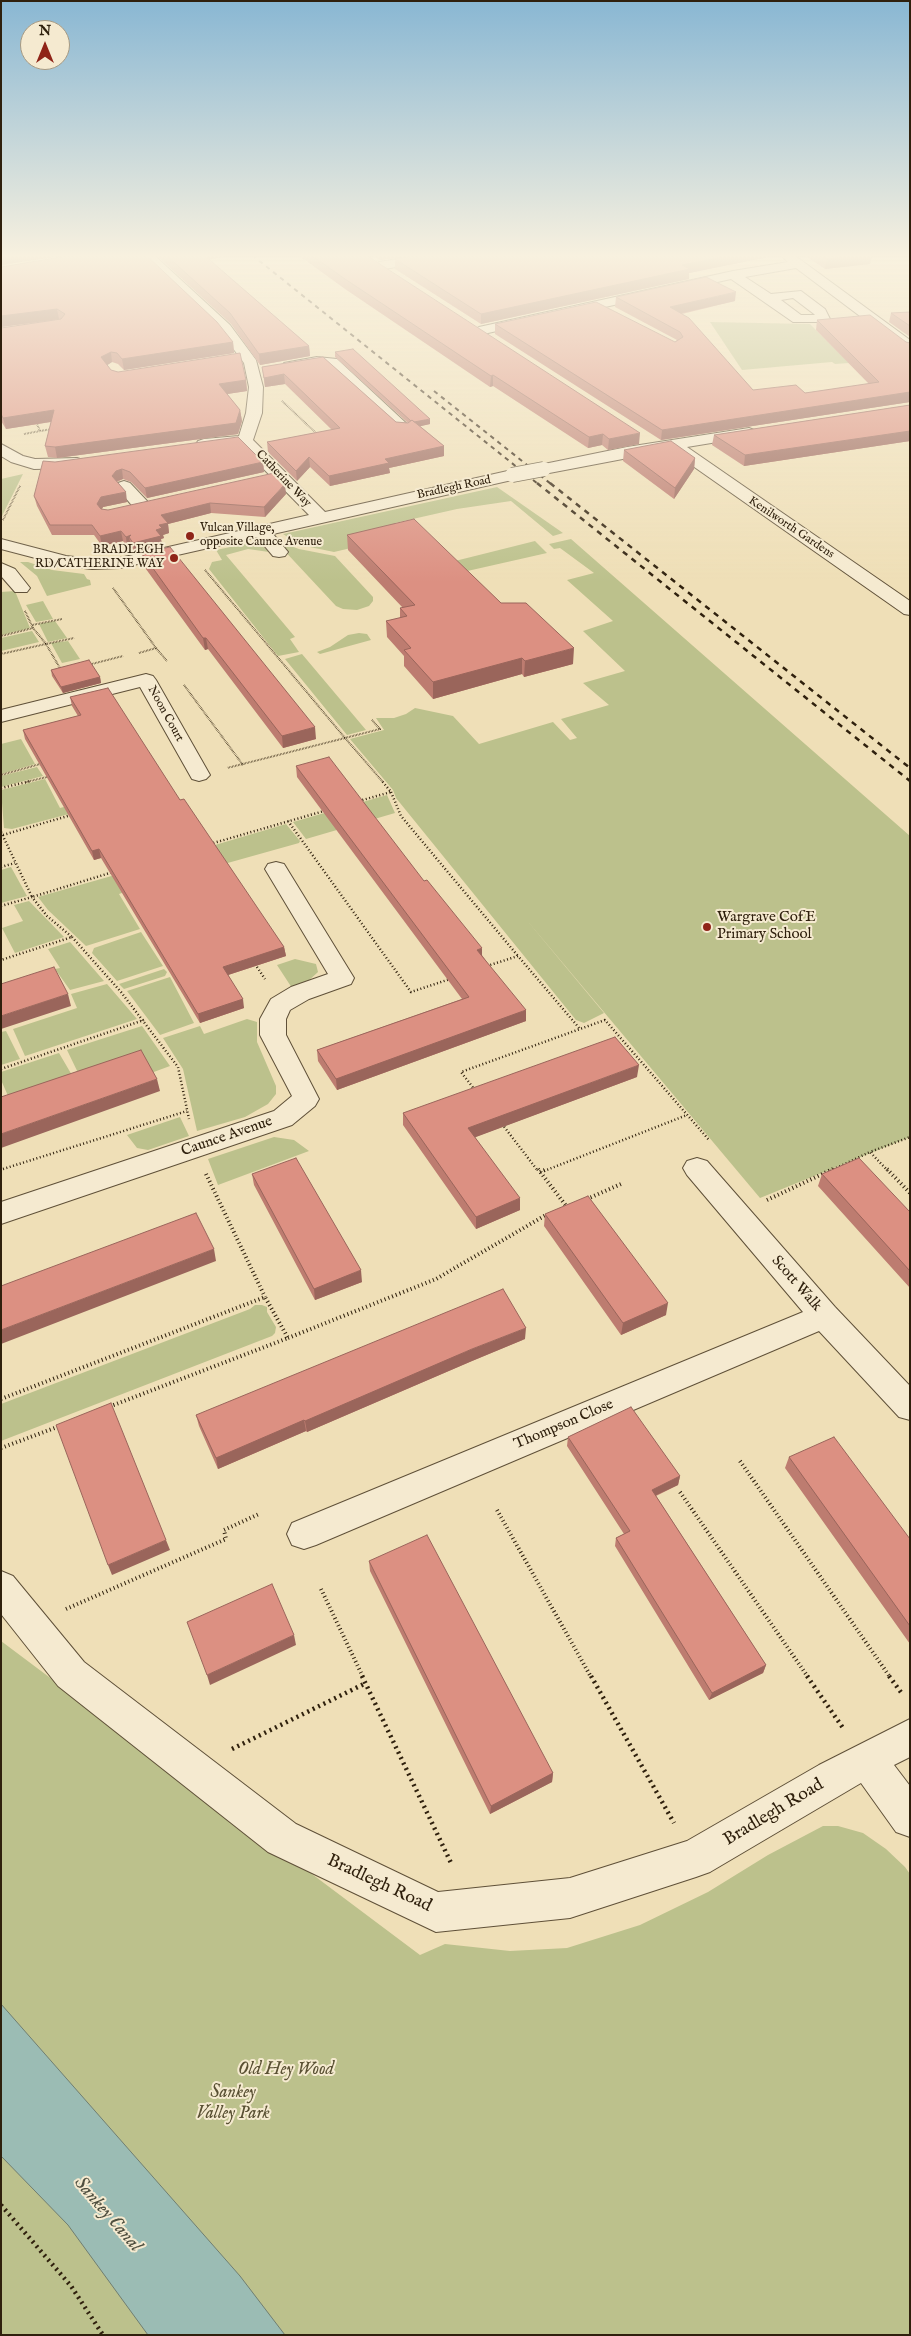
<!DOCTYPE html>
<style>
body{margin:0}
#map{position:relative;width:911px;height:2336px;overflow:hidden;background:#efdfb7;font-family:"IM FELL English",serif}
canvas{display:block}
.frame{position:absolute;inset:0;border:2px solid #2f200d;pointer-events:none}
.north{position:absolute;left:20px;top:20px;width:50px;height:50px;box-sizing:border-box;background:#f5ead0;border:1px solid #a69982;border-radius:50%;rotate:0deg;font-size:14px;font-weight:700;line-height:20px;text-align:center;color:#2f200d}
.north::after{content:'';display:block;margin:auto;width:18px;height:22px;background:#8f2418;clip-path:polygon(50% 0,100% 100%,50% 72%,0 100%)}
</style>
<div id="map">
<canvas width="911" height="2336"></canvas>
<div class="frame"></div>
<div class="north">N</div>
</div>
<script>
const g = document.querySelector('canvas').getContext('2d');
g.lineJoin = 'round';
function paint(path, color) { g.fillStyle = color; g.fill(path, 'evenodd'); }
const shape = rows => new Path2D(rows.map(r => 'M' + r).join(''));
function strokePath(path, color, width, dash) { g.strokeStyle = color; g.lineWidth = width; g.lineCap = dash ? 'butt' : 'round'; g.setLineDash(dash || []); g.stroke(path); }
function drawText(font, color, halo, rows, align = 'center') {
  g.font = font + ' "IM FELL English",serif'; g.lineWidth = 4; g.setLineDash([]); g.textBaseline = 'middle'; g.strokeStyle = halo; g.fillStyle = color; for (const [text, x, y, turn = 0] of rows) {
    g.save(); g.translate(x, y); g.rotate((+turn || 0) * Math.PI / 180); g.textAlign = isNaN(turn) ? turn : align; if (halo) g.strokeText(text, 0, 0); g.fillText(text, 0, 0); g.restore();
  }
}
paint(shape([
 [710,322,810,324,849,363,835,364,832,362,742,370],
 [23,474,1,518,1,479],
 [497,487,563,533,553,536,511,501,457,509,395,523,407,535,334,552,300,545,283,534],
 [571,539,910,836,910,1137,760,1198,525,918,604,1013,584,1023,576,1020,396,798,393,790,350,739,384,730,376,718,394,718,406,714,415,708,453,716,479,744,553,722,570,740,577,738,561,719,609,705,583,683,625,671,583,631,613,621,567,580,594,573,560,548,554,549,549,544],
 [535,541,547,553,463,572,451,562],
 [254,542,261,542,263,544,261,545,269,552,248,549,226,555,295,637,290,639,299,652,278,656,209,569,212,562,222,560,216,550],
 [285,544,299,549,335,556,373,597,373,601,369,606,357,610,343,609,336,606,280,546],
 [20,562,28,562,52,570,84,574,87,579,90,580,91,585,47,596,37,576],
 [15,591,30,628,1,635,1,592],
 [43,601,53,619,36,622,26,605],
 [55,621,67,638,48,642,39,624],
 [32,631,39,642,1,651,1,638],
 [359,633,367,634,371,640,320,654,317,652,330,647,348,635],
 [68,641,80,659,62,663,51,643],
 [302,654,366,730,347,735,285,659],
 [21,739,35,764,1,774,1,744],
 [37,767,43,776,1,787,1,776],
 [45,779,60,808,79,803,84,810,12,829,4,828,1,790],
 [387,795,395,813,306,839,293,822],
 [286,824,300,841,299,843,224,864,188,853],
 [11,867,27,896,1,903,1,870],
 [129,871,139,887,119,894,140,929,86,946,48,910,38,897],
 [29,901,64,937,15,953,2,928,23,921,14,905],
 [141,932,163,966,117,981,92,953,94,948],
 [70,942,71,943,104,981,70,990,55,969,60,968,48,949],
 [295,959,316,964,318,972,306,983,292,988,277,965],
 [164,969,167,972,165,976,124,989,119,984],
 [170,977,194,1023,160,1035,127,991],
 [107,984,137,1019,25,1056,13,1029,77,1008,71,994],
 [247,1019,257,1022,257,1042,276,1086,276,1094,268,1104,245,1117,197,1131,183,1069,163,1038,200,1026,204,1034],
 [142,1026,170,1066,151,1073,82,1081,67,1050],
 [6,1031,20,1059,1,1065,1,1032],
 [59,1053,76,1082,13,1107,1,1080,1,1072],
 [180,1117,189,1136,148,1150,137,1148,127,1135],
 [274,1137,294,1140,309,1151,218,1185,208,1159],
 [255,1305,262,1305,267,1307,267,1312,276,1327,275,1333,272,1336,1,1441,1,1404,250,1309],
 [1,1641,420,1955,445,1944,510,1951,567,1948,640,1925,708,1892,768,1855,823,1826,838,1826,863,1833,886,1849,905,1867,910,1874,910,2335,1,2335]
]), '#bcc18c');
const water = shape([
 [1,2004,240,2276,285,2335,148,2335,68,2225,1,2156,1,2004]
]);
paint(water, '#9bbcb4');
strokePath(water, '#707e71', 1);
const minor = shape([
 [135,255,155,256,230,325,256,360,263,387,262,413,253,440,325,512,512,470,518,472,520,475,518,478,512,480,273,534,288,552,285,556,279,557,273,556,257,537,120,568,92,569,66,566,1,549,1,539,66,556,92,559,120,558,309,515,240,445,204,449,198,447,196,444,198,441,204,439,239,436,246,413,249,387,244,363,220,331,147,262,135,255],
 [423,255,448,255,442,259,379,270,373,266,379,262,423,255],
 [781,255,794,255,910,340,910,351,905,350,796,268,745,277,771,294,801,291,825,309,830,319,828,322,793,322,731,279,479,335,472,331,479,327,733,271,788,262,781,255],
 [793,298,814,314,815,315,801,315,781,300,793,298],
 [317,357,337,359,408,425,411,428,408,431,398,431,328,366,317,365,289,370,282,366,284,363,317,357],
 [749,428,754,430,757,433,754,436,687,447,910,601,910,615,904,614,670,450,544,474,538,472,536,469,538,466,544,464,627,447,749,428],
 [1,444,23,456,35,459,77,458,83,460,85,463,83,466,77,468,34,469,11,462,1,456,1,444],
 [124,481,130,483,147,501,149,505,147,509,135,509,118,489,116,486,118,483,124,481],
 [1,563,15,569,30,588,27,592,15,592,1,576,1,563],
 [146,674,153,676,156,680,210,775,206,779,199,781,192,779,140,687,1,722,1,710,146,674],
 [276,862,284,864,354,978,351,984,309,999,290,1010,286,1019,286,1035,319,1099,315,1106,292,1125,1,1224,1,1202,274,1111,292,1096,260,1035,260,1019,271,999,291,987,328,974,265,869,268,864,276,862],
 [697,1158,707,1161,835,1307,910,1386,910,1420,899,1417,819,1331,316,1545,304,1549,292,1545,287,1534,292,1523,803,1312,687,1175,683,1168,687,1161,697,1158],
 [1,1571,13,1576,84,1662,296,1824,438,1892,570,1878,687,1841,819,1765,910,1719,910,1757,894,1765,910,1786,910,1837,896,1832,861,1783,710,1872,696,1877,570,1918,436,1932,268,1852,58,1686,1,1614,1,1571]
]);
strokePath(minor, '#5f5038', 2);
strokePath(shape([
 [282,401,315,432],
 [36,422,40,431,52,429],
 [24,434,40,431],
 [3,520,20,486],
 [205,570,345,738,227,768],
 [113,588,156,648],
 [25,611,33,628],
 [32,625,62,619],
 [1,636,33,628,46,644,1,654],
 [139,653,156,648,167,661],
 [88,665,123,656],
 [61,670,46,644,74,638],
 [184,685,243,765],
 [372,720,380,729,345,738,383,782],
 [1,775,40,764],
 [26,782,47,777]
]), '#2f200d', 2, [0.5, 1]);
strokePath(shape([
 [1,788,31,781],
 [391,792,401,816,518,956],
 [359,801,391,792,382,781],
 [288,821,411,992,450,979],
 [1,832,32,897,113,872],
 [3,835,71,815],
 [210,844,324,811],
 [1,867,15,863],
 [1,906,32,897,47,916,72,937,1,960],
 [72,937,121,992,178,1067,189,1119],
 [255,964,265,979],
 [487,966,518,956,580,1029],
 [1,1069,144,1020],
 [475,1090,461,1072,605,1020,709,1140],
 [502,1124,538,1171],
 [3,1169,187,1111],
 [544,1171,687,1115],
 [830,1171,870,1152],
 [888,1171,870,1152,910,1137]
]), '#2f200d', 2.5, [1, 2.5]);
strokePath(shape([
 [538,1169,567,1207],
 [887,1169,910,1193],
 [540,1172,547,1169],
 [206,1174,265,1297],
 [587,1199,621,1184],
 [767,1200,833,1169],
 [288,1338,436,1279,546,1215],
 [1,1399,265,1297,288,1338,111,1406],
 [1,1448,60,1426],
 [740,1461,890,1677],
 [680,1492,808,1677],
 [497,1510,591,1677],
 [321,1589,363,1677],
 [66,1609,226,1539,224,1530,259,1514]
]), '#2f200d', 4, [1, 3]);
strokePath(shape([
 [362,1676,452,1865],
 [591,1676,674,1823],
 [807,1676,843,1728],
 [889,1676,903,1695],
 [232,1749,366,1683],
 [1,2205,71,2286,103,2335]
]), '#2f200d', 4.5, [2, 4]);
paint(minor, '#f5ead0');
strokePath(shape([
 [252,255,538,484],
 [434,391,551,484]
]), '#2f200d', 2, [4.5, 4.5]);
strokePath(shape([
 [537,483,910,781],
 [550,483,910,768]
]), '#2f200d', 2.5, [5.5, 5.5]);
const minorBridge = shape([
 [512,475,544,469]
]);
strokePath(minorBridge, '#5f5038', 16, []);
strokePath(minorBridge, '#f5ead0', 14);
paint(shape([
 [156,255,234,255,209,259,309,346,310,356,260,365,231,324],
 [298,255,366,255,639,444,608,450,602,445,588,448,493,386,490,387,345,289],
 [371,255,414,255,380,260],
 [421,255,778,255,689,273,689,279,481,324,395,269,395,259],
 [804,255,872,255,870,264,825,269],
 [1,267,233,342,234,353,124,370,118,364,112,362,107,365,111,370,118,372,246,380,247,391,227,394,240,410,242,421,238,434,57,458,48,457,45,446,51,422,6,429,1,421,1,328,59,320,1,327],
 [616,297,735,301,682,314,753,390,805,393,869,384,816,330,817,320,910,343,910,402,661,440,495,334,495,324,675,342,677,340,615,307],
 [910,312,910,337,889,322,891,313],
 [335,352,430,424,420,426,444,446,444,456,389,468,390,473,330,486,310,467,297,481,268,452,267,442,332,430,285,384,265,387,262,367,323,357,396,422,408,423,335,357],
 [910,405,910,441,744,466,712,445,714,435],
 [624,450,695,458,694,469,674,499,623,461],
 [55,462,263,462,264,472,147,498,131,482,123,479,117,482,127,502,103,507,102,509,108,510,286,494,265,517,211,513,168,524,169,533,163,535,164,538,161,539,162,546,135,553,131,546,127,547,123,541,102,546,94,535,52,535,37,506,34,496],
 [347,535,501,603,573,664,524,677,522,674,433,699,404,666,404,656,387,637,386,621,400,618,400,608,403,608,348,550],
 [142,553,316,739,283,748,208,649,205,650,143,565],
 [51,670,100,677,101,683,63,693,52,676],
 [70,697,180,800,284,947,286,956,228,975,244,1008,200,1023,101,858,94,860,25,739,23,730,78,716,72,706],
 [296,766,424,881,482,955,526,1021,337,1090,318,1061,317,1050,462,999,297,777],
 [637,1077,475,1137,520,1210,476,1229,403,1125,403,1113],
 [252,1174,362,1282,315,1300,254,1185],
 [822,1174,910,1212,910,1288,818,1186],
 [545,1214,666,1315,621,1335,544,1226],
 [525,1339,472,1361,307,1432,306,1431,218,1469,199,1426,196,1415],
 [568,1437,680,1476,678,1485,656,1496,766,1665,763,1673,709,1700,615,1546,616,1538,624,1534,567,1446],
 [789,1457,910,1539,910,1644,785,1468],
 [369,1561,553,1773,552,1782,490,1814,370,1571]
]), '#bd7c70');
paint(shape([
 [1,255,68,255,1,265],
 [200,255,234,255,200,261],
 [380,255,414,255,380,260],
 [732,255,778,255,689,273,689,279,481,324,481,314,682,265],
 [864,255,872,255,870,264,825,269,827,259],
 [736,292,735,301,669,316,670,307],
 [57,309,59,319,1,327,1,316],
 [233,342,234,353,124,370,122,359],
 [309,346,310,356,260,365,259,354],
 [111,352,112,362,103,368,101,357],
 [284,374,285,384,265,387,264,378],
 [493,375,493,386,490,387,491,376],
 [246,380,247,391,221,395,219,384],
 [910,392,910,402,661,440,662,430],
 [54,410,56,421,6,429,3,418],
 [240,410,242,421,238,434,57,458,55,447],
 [430,419,430,424,413,428,413,422],
 [910,431,910,441,744,466,745,455],
 [640,433,639,444,608,450,609,439],
 [603,434,602,445,588,448,589,437],
 [444,446,444,456,389,468,390,473,330,486,329,476,385,459],
 [309,457,310,467,297,481,296,471],
 [695,458,694,469,674,499,675,488],
 [263,462,264,472,147,498,145,488],
 [122,469,123,479,117,481,114,486,112,476,116,471],
 [285,484,286,494,265,517,264,507],
 [126,492,127,502,103,507,99,514,97,504,101,497],
 [210,503,211,513,168,524,169,533,163,535,164,538,161,539,162,546,135,553,133,543,156,530,159,525,161,515],
 [121,531,123,541,102,546,100,536],
 [131,535,129,537,131,546,127,547,126,537],
 [203,638,206,638,208,649,205,650],
 [574,648,573,664,524,677,525,661],
 [522,658,522,674,433,699,433,682],
 [100,677,101,683,63,693,61,687],
 [315,727,316,739,283,748,282,736],
 [99,849,101,858,94,860,92,851],
 [284,947,286,956,225,976,223,967],
 [482,948,482,959,477,950],
 [68,994,71,1006,1,1029,1,1016],
 [243,999,244,1008,200,1023,198,1014],
 [526,1010,526,1021,337,1090,336,1079],
 [639,1065,637,1077,468,1140,468,1128],
 [157,1079,160,1091,1,1148,1,1134],
 [520,1198,520,1210,476,1229,476,1217],
 [214,1249,216,1261,1,1344,1,1330],
 [361,1270,362,1282,315,1300,314,1289],
 [668,1303,666,1315,621,1335,623,1323],
 [526,1328,525,1339,472,1361,307,1432,305,1421,472,1349],
 [304,1420,306,1431,218,1469,216,1458],
 [680,1476,678,1485,650,1498,652,1490],
 [166,1540,170,1550,112,1575,108,1565],
 [294,1635,296,1645,210,1685,207,1675],
 [766,1665,763,1673,709,1700,712,1693],
 [553,1773,552,1782,490,1814,491,1806]
]), '#9a655b');
const building = shape([
 [74,255,146,255,217,322,233,342,122,359,117,353,111,352,101,357,111,370,118,372,240,353,246,380,219,384,240,410,236,423,55,447,45,446,54,410,3,418,1,414,1,328,61,319,65,314,57,309,1,316,1,267,74,255],
 [166,255,204,255,309,346,259,354,230,313,166,255],
 [311,255,366,255,640,433,609,439,603,434,589,437,493,375,491,376,345,279,311,255],
 [421,255,732,255,682,265,690,269,481,314,395,259,421,255],
 [820,255,864,255,827,259,820,255],
 [706,277,736,292,670,307,689,318,753,390,796,385,805,393,879,382,817,320,870,315,906,342,910,343,910,392,662,430,495,324,596,302,675,342,683,337,680,332,616,297,706,277],
 [910,312,910,326,891,313,910,312],
 [353,349,430,419,414,422,412,420,411,421,335,352,353,349],
 [323,357,396,422,408,423,412,420,444,446,385,459,389,463,329,476,309,457,296,471,267,442,340,428,284,374,264,378,262,367,323,357],
 [910,405,910,431,745,455,714,435,910,405],
 [238,437,263,462,145,488,130,472,122,469,116,471,112,476,126,492,101,497,97,504,101,509,108,510,274,473,285,484,264,507,210,503,161,515,168,523,159,525,162,528,156,530,161,536,133,543,129,537,131,535,126,537,121,531,100,536,92,525,50,525,34,496,43,461,55,462,238,437],
 [671,441,695,458,675,488,624,450,671,441],
 [414,519,501,603,526,603,574,648,525,661,522,658,433,682,404,650,411,648,386,621,407,616,400,608,415,605,347,535,414,519],
 [170,547,315,727,282,736,206,638,203,638,142,553,170,547],
 [89,660,100,677,61,687,51,670,89,660],
 [108,688,180,800,184,799,284,947,223,967,243,999,198,1014,99,849,92,851,23,730,81,715,70,697,108,688],
 [329,757,424,881,427,880,482,948,477,950,526,1010,336,1079,317,1050,469,997,296,766,329,757],
 [54,967,68,994,1,1016,1,984,54,967],
 [615,1037,639,1065,468,1128,520,1198,476,1217,403,1113,615,1037],
 [141,1050,157,1079,1,1134,1,1097,141,1050],
 [296,1158,361,1270,314,1289,252,1174,296,1158],
 [859,1158,910,1212,910,1271,822,1174,859,1158],
 [588,1196,668,1303,623,1323,545,1214,588,1196],
 [196,1213,214,1249,1,1330,1,1286,196,1213],
 [503,1289,526,1328,472,1349,305,1421,304,1420,216,1458,196,1415,503,1289],
 [111,1403,166,1540,108,1565,56,1425,111,1403],
 [631,1407,680,1476,652,1490,766,1665,712,1693,616,1538,630,1531,568,1437,631,1407],
 [834,1437,910,1539,910,1626,789,1457,834,1437],
 [427,1535,553,1773,491,1806,369,1561,427,1535],
 [272,1584,294,1635,207,1675,187,1622,272,1584]
]);
paint(building, '#dc9082');
strokePath(building, '#9a655b', 1);
const sky = g.createLinearGradient(0, 0, 0, 582);
sky.addColorStop(0, '#89b7d3');
sky.addColorStop(0.44, '#f8f1df');
sky.addColorStop(1, '#f8f1df00');
g.fillStyle = sky;
g.fillRect(0, 0, 911, 582);
for (const [x, y, r, color] of [
 [190,536,5,"#8f2418"],
 [174,558,5,"#8f2418"],
 [707,927,5,"#8f2418"]
]) { const dot = new Path2D(); dot.arc(x, y, r, 0, 2 * Math.PI); g.fillStyle = color; g.fill(dot); strokePath(dot, '#f5ead0', 2); }
drawText('12px', '#2f200d', '#f5ead0', [
 ["Catherine Way",283,479,46],
 ["Bradlegh Road",454,488,-12],
 ["Kenilworth Gardens",791,528,34],
 ["Noon Court",165,714,61]
]);
drawText('12px', '#2f200d', '#f5ead0', [
 ["Vulcan Village,",200,529],
 ["opposite Caunce Avenue",200,543],
 ["BRADLEGH",164,551,"right"],
 ["RD/CATHERINE WAY",164,565,"right"]
], 'left');
drawText('15px', '#2f200d', '#f5ead0', [
 ["Wargrave CofE",717,918],
 ["Primary School",717,935]
], 'left');
drawText('15px', '#2f200d', '#f5ead0', [
 ["Caunce Avenue",227,1137,-19],
 ["Scott Walk",796,1284,49],
 ["Thompson Close",564,1425,-23]
]);
drawText('18px', '#2f200d', '#f5ead0', [
 ["Bradlegh Road",774,1813,-31],
 ["Bradlegh Road",379,1884,25]
]);
drawText('italic 18px', '#595033', '#f5ead0', [
 ["Old Hey Wood",286,2070],
 ["Sankey",233,2093],
 ["Valley Park",233,2114]
]);
drawText('italic 19px', '#4f4f3f', '#f5ead0', [
 ["Sankey Canal",107,2215,49]
]);
</script>
